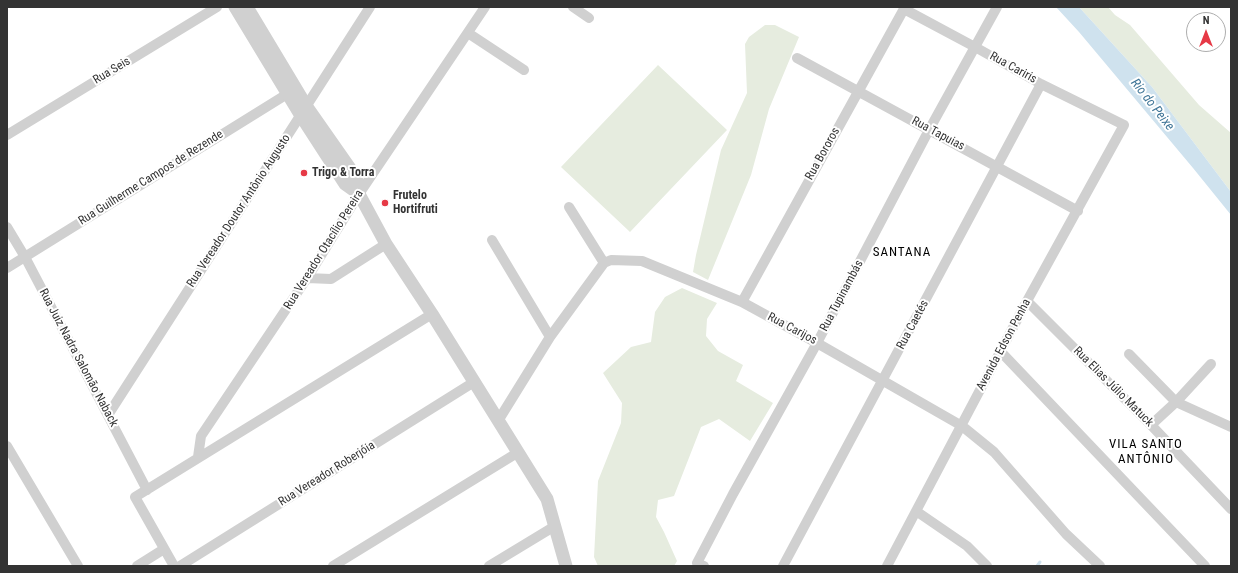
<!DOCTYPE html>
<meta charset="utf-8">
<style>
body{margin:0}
#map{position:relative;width:1238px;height:573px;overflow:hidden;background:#fff;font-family:"Roboto Condensed",sans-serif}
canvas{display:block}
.frame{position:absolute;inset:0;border:8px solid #333;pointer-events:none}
.north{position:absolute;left:1186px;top:12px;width:40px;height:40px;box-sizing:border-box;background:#fff;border:1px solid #adadad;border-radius:50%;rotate:0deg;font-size:11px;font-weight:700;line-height:16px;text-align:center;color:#333}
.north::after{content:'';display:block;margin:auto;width:14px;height:18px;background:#e63946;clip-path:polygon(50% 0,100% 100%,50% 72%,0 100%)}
</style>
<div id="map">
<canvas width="1238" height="573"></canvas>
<div class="frame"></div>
<div class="north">N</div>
</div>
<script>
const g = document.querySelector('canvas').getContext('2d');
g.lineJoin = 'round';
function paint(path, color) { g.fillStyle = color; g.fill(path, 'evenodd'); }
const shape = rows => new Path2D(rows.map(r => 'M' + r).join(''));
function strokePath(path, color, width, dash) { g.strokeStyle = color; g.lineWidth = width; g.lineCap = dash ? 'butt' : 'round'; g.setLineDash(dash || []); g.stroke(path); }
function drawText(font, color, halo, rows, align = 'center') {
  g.font = font + ' "Roboto Condensed",sans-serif'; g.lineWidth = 4; g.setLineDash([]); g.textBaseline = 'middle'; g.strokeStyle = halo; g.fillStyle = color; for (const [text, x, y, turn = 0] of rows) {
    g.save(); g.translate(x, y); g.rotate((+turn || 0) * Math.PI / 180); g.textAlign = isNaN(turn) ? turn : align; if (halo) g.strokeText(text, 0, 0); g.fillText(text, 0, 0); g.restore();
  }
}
paint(shape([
 [1079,7,1108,7,1115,15,1130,25,1199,105,1231,133,1231,192,1152,87],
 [765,25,775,25,799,37,769,109,751,175,708,280,693,272,696,255,721,150,747,93,745,44,749,37],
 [658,65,727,130,630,232,561,167],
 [682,288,717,303,707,319,706,336,718,351,743,365,736,381,773,403,750,441,719,419,701,427,674,496,658,500,656,517,664,532,677,561,674,566,598,566,594,557,598,481,621,423,622,403,603,373,631,347,651,342,655,312,665,297]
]), '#e6ecdf');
paint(shape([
 [1056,7,1079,7,1152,87,1231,192,1231,215,1193,168,1079,32]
]), '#cfe2ee');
strokePath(shape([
 [1037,566,1040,562]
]), '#cfe2ee', 3);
strokePath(shape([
 [573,7,589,18],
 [468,33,524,70],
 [797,58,1078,211],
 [7,135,217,7],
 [569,207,604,263],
 [7,227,25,257,147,490],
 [492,240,550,337],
 [7,268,292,91],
 [307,278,331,279,386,244],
 [1027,301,1151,425,1231,509],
 [742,302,905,7],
 [1001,352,1205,566],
 [1129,354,1176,402,1231,427],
 [108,415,370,7],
 [498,421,550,337,604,263,611,260,642,261,742,302,817,343,962,426,994,452,1066,534,1100,566],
 [1151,425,1176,402,1211,364],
 [7,446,78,566],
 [198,457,201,436,307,278,359,194,485,7],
 [916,511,967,546,987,566],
 [137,566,164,549],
 [174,566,135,497,432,314],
 [180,566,474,382],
 [333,566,517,453],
 [489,566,555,526],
 [704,566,697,563,733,494,817,343,929,130,997,7],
 [783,566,1041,84],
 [887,566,1027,301,1124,125,1041,84,975,47,904,9]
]), '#d0d0d0', 10);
strokePath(shape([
 [235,7,301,116,345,184,359,194],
 [247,7,307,107,356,177,359,194,386,244,432,314,547,499,566,566]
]), '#d0d0d0', 13);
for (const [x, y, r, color] of [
 [304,173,4,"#e63946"],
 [385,203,4,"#e63946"]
]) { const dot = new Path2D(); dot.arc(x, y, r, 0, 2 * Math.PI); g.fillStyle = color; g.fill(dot); strokePath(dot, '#fff', 1.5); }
drawText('12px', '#333', '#fff', [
 ["Rua Cariris",1013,68,29],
 ["Rua Seis",112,71,-31],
 ["Rua Tapuias",938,134,28],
 ["Rua Bororos",823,154,-61],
 ["Rua Guilherme Campos de Rezende",151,178,-32],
 ["Rua Vereador Doutor Antônio Augusto",239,211,-57],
 ["Rua Vereador Otacílio Pereira",324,250,-58],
 ["Rua Tupinambás",842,296,-62],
 ["Rua Caetés",913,325,-62],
 ["Rua Carijos",792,329,28],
 ["Avenida Edson Penha",1004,345,-62],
 ["Rua Juiz Nadra Salomão Naback",78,358,62],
 ["Rua Elias Júlio Matuck",1113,387,45],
 ["Rua Vereador Roberjóia",327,474,-32]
]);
drawText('bold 12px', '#333', '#fff', [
 ["Trigo & Torra",312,173],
 ["Frutelo",393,196],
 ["Hortifruti",393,210]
], 'left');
drawText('italic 13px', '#3f7597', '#fff', [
 ["Rio do Peixe",1152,105,52]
]);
g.letterSpacing = '1px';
drawText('13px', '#000', '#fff', [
 ["SANTANA",902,253],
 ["VILA SANTO",1146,445],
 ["ANTÔNIO",1146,460]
]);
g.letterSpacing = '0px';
</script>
